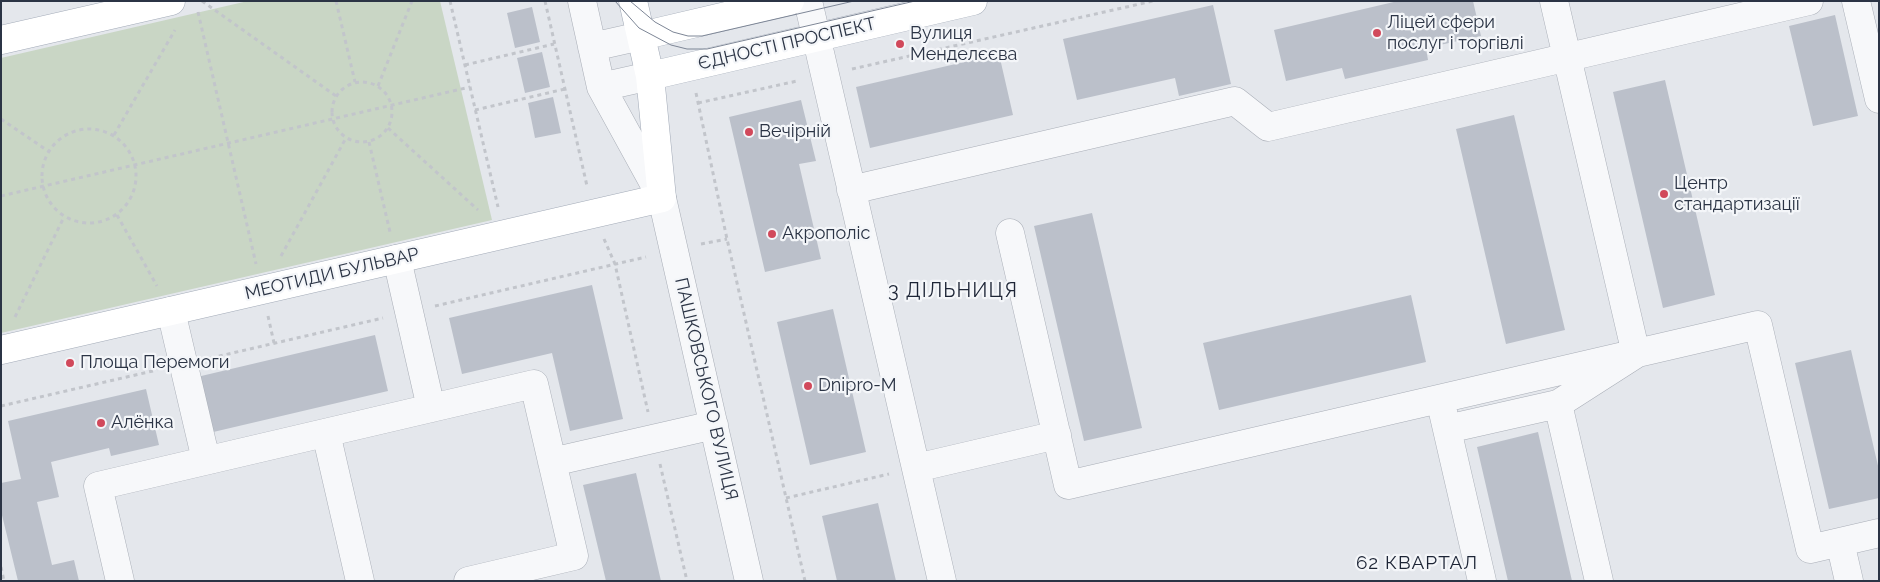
<!DOCTYPE html>
<meta charset="utf-8">
<style>
body{margin:0}
#map{position:relative;width:1880px;height:582px;overflow:hidden;background:#e4e7ec;font-family:Raleway,sans-serif}
canvas{display:block}
.frame{position:absolute;inset:0;border:2px solid #2b3445;pointer-events:none}
</style>
<div id="map">
<canvas width="1880" height="582"></canvas>
<div class="frame"></div>
</div>
<script>
const g = document.querySelector('canvas').getContext('2d');
g.lineJoin = 'round';
function paint(path, color) { g.fillStyle = color; g.fill(path, 'evenodd'); }
const shape = rows => new Path2D(rows.map(r => 'M' + r).join(''));
function strokePath(path, color, width, dash) { g.strokeStyle = color; g.lineWidth = width; g.lineCap = dash ? 'butt' : 'round'; g.setLineDash(dash || []); g.stroke(path); }
function drawText(font, color, halo, rows, align = 'center') {
  g.font = font + ' Raleway,sans-serif'; g.lineWidth = 4.5; g.setLineDash([]); g.textBaseline = 'middle'; g.strokeStyle = halo; g.fillStyle = color; for (const [text, x, y, turn = 0] of rows) {
    g.save(); g.translate(x, y); g.rotate((+turn || 0) * Math.PI / 180); g.textAlign = isNaN(turn) ? turn : align; if (halo) g.strokeText(text, 0, 0); g.fillText(text, 0, 0); g.restore();
  }
}
paint(shape([
 [248,1,440,1,492,220,1,333,1,58]
]), '#c9d6c5');
paint(shape([
 [1398,1,1473,1,1481,36,1426,48,1428,60,1345,79,1342,68,1286,81,1274,30],
 [1213,5,1231,84,1179,96,1175,78,1077,100,1063,39],
 [532,7,540,42,515,48,507,13],
 [1835,15,1858,116,1813,126,1789,26],
 [542,52,550,87,525,93,517,58],
 [999,54,1013,115,870,148,856,87],
 [1665,80,1715,295,1663,308,1613,92],
 [553,97,561,133,535,138,528,103],
 [801,100,816,161,799,164,821,259,765,272,729,117],
 [1514,115,1565,330,1506,344,1456,129],
 [1092,213,1142,428,1084,441,1034,226],
 [592,285,623,419,570,431,552,353,462,374,449,318],
 [1411,295,1426,362,1219,410,1203,343],
 [833,309,866,452,810,465,777,322],
 [375,335,388,391,209,433,197,377],
 [1851,350,1879,470,1879,498,1829,509,1795,363],
 [146,389,159,445,111,456,109,448,51,462,59,497,37,502,52,565,74,560,79,581,18,581,1,511,1,483,21,479,8,421],
 [1538,432,1572,581,1508,581,1477,447],
 [636,473,661,581,606,581,583,485],
 [878,503,896,581,837,581,822,516]
]), '#bbc0ca');
const minor = shape([
 [582,1,601,87,662,198,749,581],
 [808,1,942,581],
 [1856,1,1879,99],
 [592,47,641,36],
 [601,87,650,76],
 [851,190,1235,101,1268,127,1809,1],
 [1010,233,1068,485,1758,325,1810,549,1879,533],
 [397,259,431,408],
 [171,311,206,460],
 [1558,404,1599,581],
 [1443,412,1482,581],
 [1447,429,1558,404,1636,354,1554,1],
 [326,433,360,581],
 [552,462,714,425],
 [916,468,1057,435],
 [1840,542,1849,581],
 [120,581,98,486,534,384,574,556,468,581]
]);
const major = shape([
 [641,36,790,1],
 [1,40,171,1],
 [650,76,973,1],
 [1,350,662,198,650,76,633,1]
]);
strokePath(minor, '#a9aeb7', 29);
strokePath(major, '#a3abb8', 29);
strokePath(shape([
 [202,1,336,96],
 [336,1,355,82],
 [450,1,498,207],
 [545,1,587,186],
 [198,12,256,264],
 [465,65,554,44],
 [852,69,1153,1],
 '332 112a30 30 0 1 1 60 0a30 30 0 1 1-60 0Z',
 [378,86,412,1],
 [696,93,727,239,805,581],
 [698,103,797,81],
 [475,110,565,89],
 [1,119,48,151],
 [388,128,478,210],
 '42 176a47 47 0 1 1 94 0a47 47 0 1 1-94 0Z',
 [114,135,175,30],
 [369,142,390,232],
 [1,196,470,87],
 [117,215,157,286],
 [604,239,615,264,648,412],
 [701,244,727,239],
 [281,256,346,138],
 [435,306,646,257],
 [268,316,274,343],
 [15,317,64,217],
 [211,358,383,318],
 [1,406,157,370],
 [660,464,687,581],
 [786,498,889,474],
 [1,567,4,581]
]), '#c2c5cb', 3, [4, 4]);
strokePath(minor, '#f7f8fa', 28);
strokePath(major, '#fff', 28);
strokePath(shape([
 [615,1,639,28,671,45,687,49,707,49,915,1],
 [630,1,655,22,673,32,688,36,702,36,854,1]
]), '#7d8696', 1);
for (const [x, y, r, color] of [
 [1377,33,5,"#d1495b"],
 [900,44,5,"#d1495b"],
 [749,132,5,"#d1495b"],
 [1664,194,5,"#d1495b"],
 [772,234,5,"#d1495b"],
 [70,363,5,"#d1495b"],
 [808,386,5,"#d1495b"],
 [101,423,5,"#d1495b"]
]) { const dot = new Path2D(); dot.arc(x, y, r, 0, 2 * Math.PI); g.fillStyle = color; g.fill(dot); strokePath(dot, '#f4f6f9', 2); }
drawText('18px', '#2b3445', '#f4f6f9', [
 ["Ліцей сфери",1387,23],
 ["послуг і торгівлі",1387,44],
 ["Вулиця",910,34],
 ["Менделєєва",910,55],
 ["Вечірній",759,132],
 ["Центр",1674,184],
 ["стандартизації",1674,205],
 ["Акрополіс",782,234],
 ["Площа Перемоги",80,363],
 ["Dnipro-M",818,386],
 ["Алёнка",111,423]
], 'left');
drawText('18px', '#2b3445', '#f4f6f9', [
 ["ЄДНОСТІ ПРОСПЕКТ",787,44,-13],
 ["МЕОТИДИ БУЛЬВАР",332,274,-13],
 ["ПАШКОВСЬКОГО ВУЛИЦЯ",706,389,77]
]);
g.letterSpacing = '1px';
drawText('19px', '#1d2536', '#f4f6f9', [
 ["62 КВАРТАЛ",1417,563]
]);
g.letterSpacing = '0px';
g.letterSpacing = '1px';
drawText('20px', '#1d2536', '#f4f6f9', [
 ["3 ДІЛЬНИЦЯ",953,291]
]);
g.letterSpacing = '0px';
</script>
